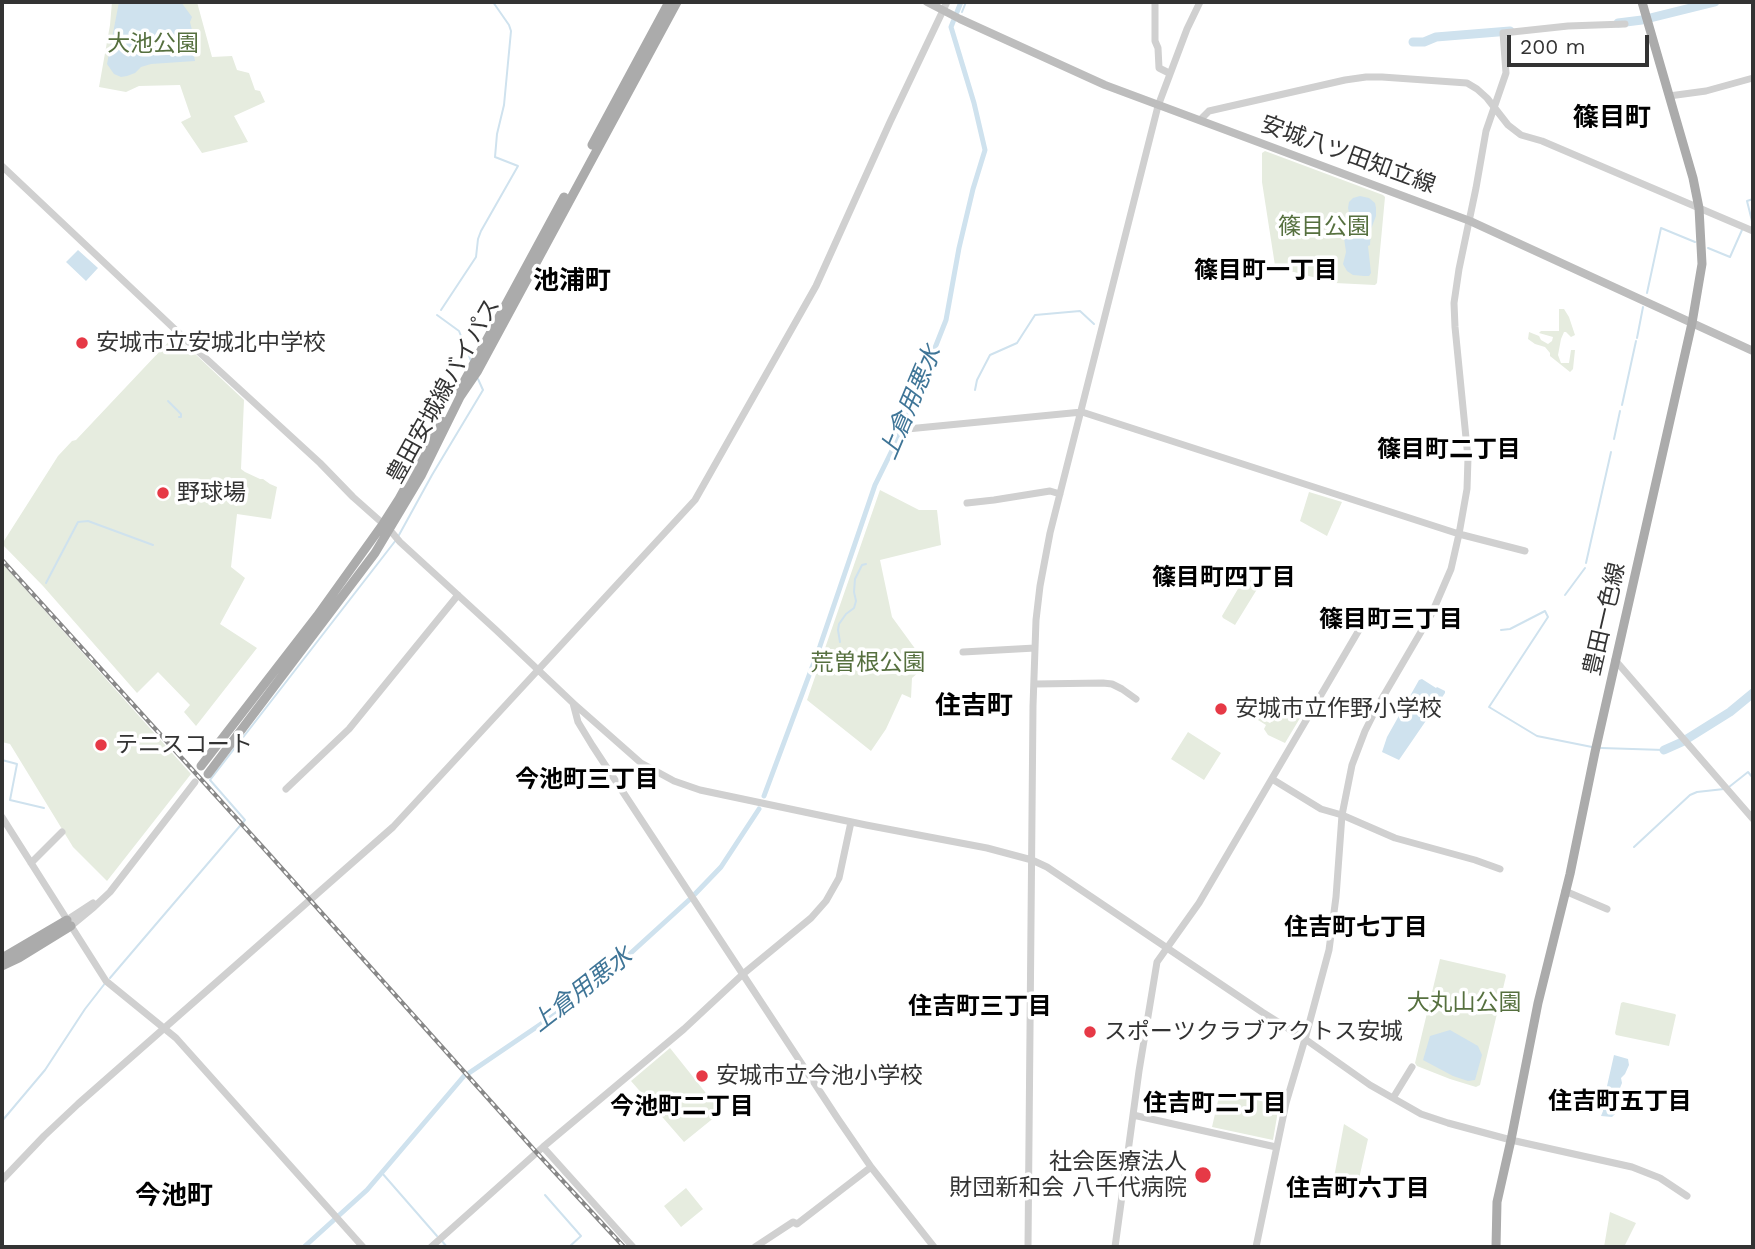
<!DOCTYPE html>
<meta charset="utf-8">
<style>
body{margin:0}
#map{position:relative;width:1755px;height:1249px;overflow:hidden;background:#fff;font-family:"Work Sans",sans-serif}
canvas{display:block}
.frame{position:absolute;inset:0;border:4px solid #333;pointer-events:none}
.scale{position:absolute;left:1507px;top:35px;width:142px;height:32px;box-sizing:border-box;border:4px solid #333;border-top:0;padding-left:9px;font-size:21px;line-height:24px;white-space:nowrap;color:#333;-webkit-text-stroke:5px #fff;paint-order:stroke}
</style>
<div id="map">
<canvas width="1755" height="1249"></canvas>
<div class="frame"></div>
<div class="scale">200 m</div>
</div>
<script>
const g = document.querySelector('canvas').getContext('2d');
g.lineJoin = 'round';
function paint(path, color) { g.fillStyle = color; g.fill(path, 'evenodd'); }
const shape = rows => new Path2D(rows.map(r => 'M' + r).join(''));
function strokePath(path, color, width, dash) { g.strokeStyle = color; g.lineWidth = width; g.lineCap = dash ? 'butt' : 'round'; g.setLineDash(dash || []); g.stroke(path); }
function drawText(font, color, halo, rows, align = 'center') {
  g.font = font + ' "Work Sans","Noto Sans JP",sans-serif'; g.lineWidth = 7; g.setLineDash([]); g.textBaseline = 'middle'; g.strokeStyle = halo; g.fillStyle = color; for (const [text, x, y, turn = 0] of rows) {
    g.save(); g.translate(x, y); g.rotate((+turn || 0) * Math.PI / 180); g.textAlign = isNaN(turn) ? turn : align; if (halo) g.strokeText(text, 0, 0); g.fillText(text, 0, 0); g.restore();
  }
}
paint(shape([
 [112,2,197,2,212,57,232,56,237,70,249,73,255,90,260,91,265,102,234,116,248,142,202,153,181,122,191,117,180,85,139,86,126,92,99,87,110,25],
 [1265,151,1383,195,1385,197,1377,283,1375,285,1335,283,1294,272,1276,272,1262,182,1262,153],
 [1559,309,1564,309,1569,317,1575,335,1571,337,1566,332,1564,332,1561,339,1558,355,1561,363,1569,363,1571,350,1575,350,1573,369,1570,372,1550,356,1550,353,1545,347,1535,344,1528,339,1529,332,1539,336,1541,340,1548,344,1552,341,1553,337,1539,333,1541,331,1559,331],
 [175,335,244,400,241,469,245,472,260,479,263,479,270,484,277,487,271,519,237,514,231,567,245,578,220,624,257,648,196,726,184,712,190,705,158,672,137,693,43,586,2,544,58,456,72,441,76,440],
 [880,490,919,510,937,510,941,545,880,560,892,617,927,665,912,678,911,698,902,694,886,729,871,751,807,700],
 [1309,492,1342,502,1327,536,1300,521],
 [2,563,191,774,107,881,73,847,10,744,2,742],
 [1245,577,1246,577,1259,586,1235,625,1223,618,1222,616],
 [1267,697,1300,718,1285,743,1268,735,1264,729,1266,725,1258,720,1260,718,1270,723,1282,711,1281,709,1265,699],
 [1188,732,1221,753,1204,780,1171,759],
 [1440,959,1505,974,1506,976,1480,1085,1476,1087,1450,1079,1417,1066,1415,1063],
 [1623,1002,1675,1014,1676,1015,1669,1046,1616,1035,1615,1033,1621,1003],
 [670,1048,721,1112,684,1142,631,1081],
 [1220,1092,1279,1105,1273,1140,1212,1127],
 [1344,1124,1368,1139,1356,1192,1332,1188],
 [686,1188,703,1209,681,1227,664,1206],
 [1610,1212,1636,1223,1624,1247,1604,1247]
]), '#e6ecdf');
paint(shape([
 [119,2,181,2,192,17,190,22,195,42,193,51,195,61,151,64,141,67,135,73,127,76,121,77,114,74,107,64],
 [1360,196,1369,198,1375,203,1376,208,1376,216,1371,229,1370,245,1368,246,1371,273,1369,276,1364,276,1353,275,1347,271,1343,264,1346,252,1344,238,1348,227,1352,226,1348,208,1349,202,1353,198],
 [78,250,98,268,86,281,66,262],
 [1422,679,1436,688,1437,687,1445,691,1445,693,1399,760,1382,752,1387,737,1419,680],
 [1450,1030,1478,1046,1482,1055,1475,1080,1468,1081,1453,1076,1423,1060,1430,1036],
 [1614,1055,1628,1059,1629,1065,1625,1074,1621,1078,1622,1083,1620,1088,1621,1096,1615,1114,1612,1117,1601,1116,1603,1111,1602,1106,1600,1108,1600,1103,1605,1095]
]), '#cfe2ee');
strokePath(shape([
 [962,12,966,2],
 [1753,199,1747,201,1753,225],
 [1708,248,1730,257,1742,230],
 [1647,293,1661,228,1695,242],
 [441,310,476,257,478,239,481,231,518,166,495,157,497,134,504,105,511,31,509,25,493,2],
 [437,315,459,331,471,361],
 [1637,338,1643,307],
 [975,390,977,380,990,355,1017,343,1035,315,1080,311,1094,324],
 [168,401,181,414,181,417,179,417],
 [1622,405,1636,341],
 [1614,439,1620,411],
 [399,535,432,475,483,390,478,379],
 [1586,563,1611,452],
 [46,583,78,522,88,521,153,545],
 [1565,595,1585,568],
 [1501,630,1510,629,1545,611,1548,617,1489,707,1537,736,1592,747],
 [840,642,838,630,839,624,846,614,854,608,856,601,854,592,855,579,862,565,866,564],
 [1601,748,1664,750],
 [2,760,17,764,10,800,44,808],
 [1729,787,1748,772,1753,778],
 [1634,847,1690,795,1697,792,1724,789],
 [110,978,245,820,210,780,396,540],
 [2,1121,45,1070,85,1009,106,982],
 [382,1173,437,1236],
 [545,1195,581,1236,569,1247],
 [441,1240,447,1247]
]), '#cfe2ee', 2);
strokePath(shape([
 [764,796,820,646,875,485,904,426,946,320,959,248,973,189,985,150,974,103,951,27,961,2],
 [695,894,721,867,759,809],
 [469,1073,588,992,689,900],
 [304,1247,367,1190,464,1076]
]), '#cfe2ee', 5);
strokePath(shape([
 [1618,23,1642,20,1715,2],
 [1413,42,1424,42,1436,37,1510,31],
 [1664,750,1682,742,1730,712,1753,693]
]), '#cfe2ee', 9);
strokePath(shape([
 [1155,2,1155,41,1158,48,1159,68,1169,73],
 [1669,96,1706,91,1753,78],
 [1200,120,1209,111,1345,80,1366,77,1382,77,1467,83,1477,89,1487,98,1508,125,1521,135,1542,141,1753,231],
 [2,166,200,353,320,463,353,497,389,529,400,542,496,630,573,703,641,763,674,781,700,790,866,825,987,848,1032,860,1047,867,1262,1012,1305,1039,1370,1085,1421,1114,1448,1123,1511,1140,1632,1167,1660,1178,1687,1196],
 [897,430,1082,412,1459,534,1525,551],
 [967,503,994,500,1050,491,1060,494],
 [963,652,1035,648],
 [1615,660,1753,819],
 [1035,684,1103,683,1112,684,1122,689,1136,699],
 [573,703,578,722,592,745,838,1119,871,1167,934,1247],
 [1272,779,1321,809,1342,815,1395,838,1475,860,1500,869],
 [286,789,349,729,458,595],
 [2,817,106,981,176,1038,363,1247],
 [31,863,62,832],
 [1565,891,1607,909],
 [67,920,93,903],
 [71,926,94,907,110,892,195,782],
 [1393,1098,1412,1067],
 [1133,1115,1276,1147],
 [543,1147,633,1247],
 [2,1180,44,1136,78,1104,393,827,695,500,816,286,890,122,947,2],
 [431,1247,543,1147,684,1029,743,974,811,918,826,901,839,878,851,822],
 [755,1247,793,1222,797,1224,871,1167],
 [1028,1247,1033,706,1036,620,1040,586,1050,533,1158,106,1187,29,1200,2],
 [1115,1247,1139,1071,1157,962,1199,903,1359,630],
 [1256,1247,1286,1103,1305,1039,1329,950,1336,897,1342,815,1352,765,1365,731,1377,707,1432,613,1451,569,1459,534,1467,489,1468,458,1455,327,1454,303,1459,269,1476,188,1486,131,1506,73,1503,33,1568,26,1625,24]
]), '#d0d0d0', 7);
strokePath(shape([
 [927,2,960,19,1105,85,1470,221,1753,351]
]), '#bdbdbd', 8);
strokePath(shape([
 [592,145,669,2],
 [459,391,564,197],
 [201,766,317,616,383,524,399,499,442,421],
 [208,774,375,553,421,476,460,397,477,372,677,2],
 [2,958,67,920],
 [2,966,19,958,71,926],
 [1496,1247,1497,1202,1511,1140,1538,1003,1570,874,1595,752,1692,323,1702,264,1699,208,1693,178,1642,2]
]), '#ababab', 9);
const rail = shape([
 [2,560,268,853,537,1153,624,1247]
]);
strokePath(rail, '#888', 4.5);
strokePath(rail, '#fff', 2, [5]);
for (const [x, y, r, color] of [
 [82,343,7,"#e63946"],
 [163,493,7,"#e63946"],
 [1221,709,7,"#e63946"],
 [101,745,7,"#e63946"],
 [1090,1032,7,"#e63946"],
 [702,1076,7,"#e63946"],
 [1203,1175,9,"#e63946"]
]) { const dot = new Path2D(); dot.arc(x, y, r, 0, 2 * Math.PI); g.fillStyle = color; g.fill(dot); strokePath(dot, '#fff', 2.5); }
drawText('23px', '#56703f', '#fff', [
 ["大池公園",153,44],
 ["篠目公園",1324,227],
 ["荒曽根公園",868,663],
 ["大丸山公園",1464,1003]
]);
drawText('23px', '#333', '#fff', [
 ["安城八ツ田知立線",1348,155,20],
 ["豊田安城線バイパス",444,391,-61],
 ["豊田一色線",1605,619,-77]
]);
drawText('23px', '#333', '#fff', [
 ["安城市立安城北中学校",96,343],
 ["野球場",177,493],
 ["安城市立作野小学校",1235,709],
 ["テニスコート",115,745],
 ["スポーツクラブアクトス安城",1104,1032],
 ["安城市立今池小学校",716,1076],
 ["社会医療法人",1187,1162,"right"],
 ["財団新和会 八千代病院",1187,1188,"right"]
], 'left');
drawText('bold 24px', '#000', '#fff', [
 ["篠目町一丁目",1266,271],
 ["篠目町二丁目",1449,450],
 ["篠目町四丁目",1224,578],
 ["篠目町三丁目",1391,620],
 ["今池町三丁目",587,780],
 ["住吉町七丁目",1356,928],
 ["住吉町三丁目",980,1007],
 ["住吉町五丁目",1620,1102],
 ["住吉町二丁目",1215,1104],
 ["今池町二丁目",682,1107],
 ["住吉町六丁目",1358,1189]
]);
drawText('italic 24px', '#3f7597', '#fff', [
 ["上倉用悪水",911,403,-67],
 ["上倉用悪水",582,990,-38]
]);
drawText('bold 26px', '#000', '#fff', [
 ["篠目町",1612,118],
 ["池浦町",572,281],
 ["住吉町",974,706],
 ["今池町",174,1196]
]);
</script>
